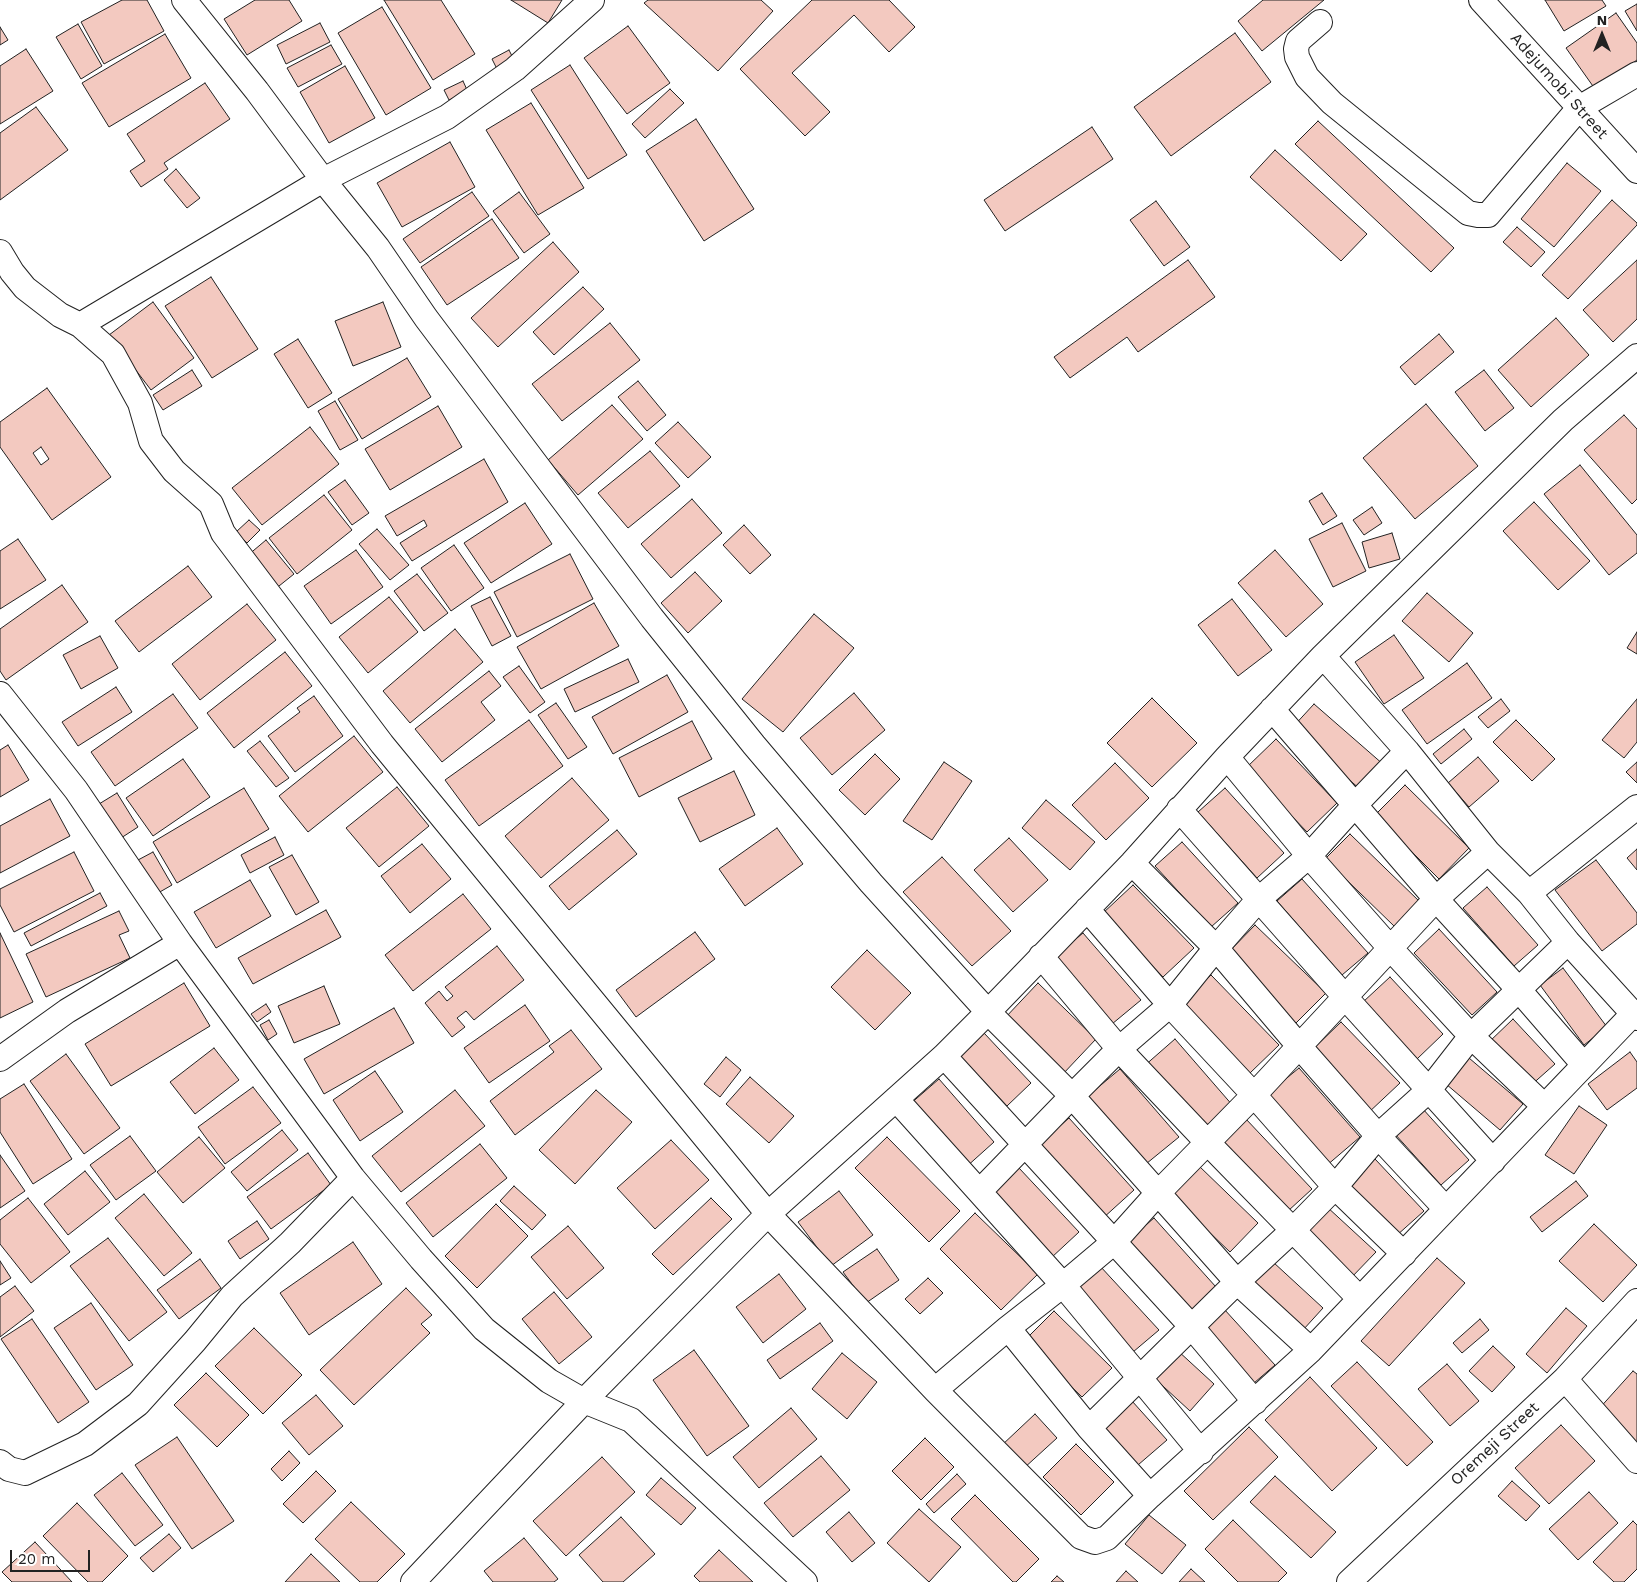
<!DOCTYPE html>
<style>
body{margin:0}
#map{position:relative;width:1637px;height:1582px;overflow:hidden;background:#fff;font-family:"Work Sans",sans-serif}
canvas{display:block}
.north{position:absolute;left:1577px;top:10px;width:50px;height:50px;-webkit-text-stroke:4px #fff;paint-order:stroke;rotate:0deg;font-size:14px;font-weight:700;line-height:20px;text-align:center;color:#222}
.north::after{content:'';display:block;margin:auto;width:18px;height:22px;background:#222;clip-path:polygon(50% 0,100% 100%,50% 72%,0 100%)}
.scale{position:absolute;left:10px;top:1550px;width:80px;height:22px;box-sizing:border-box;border:2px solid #222;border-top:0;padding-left:6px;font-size:15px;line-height:18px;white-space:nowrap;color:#222;-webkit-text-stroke:4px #fff;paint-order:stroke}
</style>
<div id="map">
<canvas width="1637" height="1582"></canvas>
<div class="north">N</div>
<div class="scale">20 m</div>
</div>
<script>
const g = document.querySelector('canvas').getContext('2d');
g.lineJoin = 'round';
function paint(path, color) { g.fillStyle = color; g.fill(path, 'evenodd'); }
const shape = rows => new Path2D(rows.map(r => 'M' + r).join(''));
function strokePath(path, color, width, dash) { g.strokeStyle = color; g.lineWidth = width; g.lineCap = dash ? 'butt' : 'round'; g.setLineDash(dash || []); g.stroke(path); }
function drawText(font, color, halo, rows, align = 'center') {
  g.font = font + ' "Work Sans",sans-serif'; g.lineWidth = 4; g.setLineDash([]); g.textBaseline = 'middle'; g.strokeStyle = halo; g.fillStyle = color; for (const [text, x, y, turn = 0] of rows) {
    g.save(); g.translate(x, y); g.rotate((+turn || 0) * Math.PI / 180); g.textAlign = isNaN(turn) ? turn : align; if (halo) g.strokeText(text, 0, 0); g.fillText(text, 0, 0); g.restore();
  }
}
const building = shape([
 [122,0,147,0,164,31,104,64,81,22,122,0],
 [255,0,289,0,302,21,247,55,224,19,255,0],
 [384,0,441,0,475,54,433,80,384,0],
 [511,0,562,0,548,23,511,0],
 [648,0,761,0,773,11,718,71,644,3,648,0],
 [812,0,889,0,915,27,889,52,854,15,792,73,830,112,805,136,740,69,812,0],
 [1263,0,1324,0,1262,51,1238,21,1263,0],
 [1545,0,1602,0,1606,6,1564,31,1545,0],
 [1637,4,1637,31,1625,11,1637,4],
 [382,7,431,88,386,115,338,33,382,7],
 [1616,13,1637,43,1637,60,1595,89,1566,48,1616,13],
 [320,23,330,42,286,64,277,45,320,23],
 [78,24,102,66,81,79,56,37,78,24],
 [628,26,670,83,627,114,584,58,628,26],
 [0,27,8,40,0,45,0,27],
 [1235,33,1271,82,1171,156,1134,107,1235,33],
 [165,34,191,78,109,127,82,83,165,34],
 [331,45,342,64,298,87,287,68,331,45],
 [26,49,53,91,0,124,0,66,26,49],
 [509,50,514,60,497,69,492,59,509,50],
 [570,65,627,155,588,179,531,90,570,65],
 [345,66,375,118,329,143,300,92,345,66],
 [463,81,468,92,449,100,444,90,463,81],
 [205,83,230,119,164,163,168,169,141,187,130,171,145,161,127,134,205,83],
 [670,89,684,103,645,138,632,124,670,89],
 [531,103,584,188,538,215,486,130,531,103],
 [36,107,68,150,0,200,0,133,36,107],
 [696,119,754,209,704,241,646,151,696,119],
 [1318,121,1454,248,1431,272,1295,144,1318,121],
 [1092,127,1113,159,1005,231,984,200,1092,127],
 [450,142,475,187,402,227,377,183,450,142],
 [1275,150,1367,234,1341,261,1250,177,1275,150],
 [1567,163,1601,191,1554,247,1521,219,1567,163],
 [176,169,200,198,187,208,164,180,176,169],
 [472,192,489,216,420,263,403,239,472,192],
 [519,192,550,234,524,253,493,211,519,192],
 [1612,200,1637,223,1637,225,1568,299,1542,275,1612,200],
 [1156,201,1190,247,1164,266,1130,220,1156,201],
 [492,219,519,258,447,305,421,267,492,219],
 [1517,227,1545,252,1531,267,1503,242,1517,227],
 [553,242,579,272,498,347,471,318,553,242],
 [1188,260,1215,297,1138,352,1127,337,1070,378,1054,357,1188,260],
 [1637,260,1637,319,1613,342,1583,310,1637,260],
 [211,277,258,349,212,378,165,306,211,277],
 [583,287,604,309,554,355,533,332,583,287],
 [153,302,194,358,151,390,109,335,153,302],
 [383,302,401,347,353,366,335,321,383,302],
 [1556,318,1589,355,1531,407,1498,370,1556,318],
 [610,323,640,360,562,421,532,384,610,323],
 [1439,334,1454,352,1415,385,1400,367,1439,334],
 [298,339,332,393,308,408,274,354,298,339],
 [407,358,431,397,362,439,338,399,407,358],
 [192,370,202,386,163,410,153,395,192,370],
 [1484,370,1514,408,1485,431,1455,392,1484,370],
 [638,381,666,415,647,431,618,397,638,381],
 [47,388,111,477,52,520,0,447,0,422,47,388],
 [41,447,49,459,41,465,33,453,41,447],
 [335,401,358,440,340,450,318,411,335,401],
 [1426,404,1478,466,1415,519,1363,458,1426,404],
 [612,405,643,439,578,495,548,460,612,405],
 [438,406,462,447,390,490,365,449,438,406],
 [1624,415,1637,429,1637,499,1632,504,1584,450,1624,415],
 [678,422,711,457,688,478,655,443,678,422],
 [310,427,339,464,262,525,232,488,310,427],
 [650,451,680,486,628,528,598,493,650,451],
 [484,459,508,502,412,561,400,543,427,526,424,520,397,536,385,516,484,459],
 [1580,465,1637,535,1637,553,1609,575,1544,494,1580,465],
 [345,480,369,513,352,525,328,492,345,480],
 [1322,493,1337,516,1323,525,1309,501,1322,493],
 [324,495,352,530,297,574,269,538,324,495],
 [692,499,722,533,671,578,641,544,692,499],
 [1534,502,1590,561,1558,590,1503,531,1534,502],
 [525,503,552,544,491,583,464,543,525,503],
 [1372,507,1382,523,1364,535,1353,520,1372,507],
 [249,520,260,530,247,543,236,532,249,520],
 [1342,523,1366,571,1333,587,1309,539,1342,523],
 [744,525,771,555,750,574,723,545,744,525],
 [377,529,409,565,390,580,359,544,377,529],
 [1392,533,1400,559,1369,568,1362,542,1392,533],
 [18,539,46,580,0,609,0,551,18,539],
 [266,540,294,574,274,590,247,556,266,540],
 [454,545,484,588,451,611,421,568,454,545],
 [356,550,383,587,331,624,304,586,356,550],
 [1275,550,1323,604,1286,637,1238,583,1275,550],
 [570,554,593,599,517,637,494,592,570,554],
 [188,566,212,597,139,652,115,621,188,566],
 [695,572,722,601,688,633,661,603,695,572],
 [417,574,448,613,424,631,394,591,417,574],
 [62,585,88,622,6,680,0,671,0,629,62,585],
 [1427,593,1473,633,1449,662,1402,621,1427,593],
 [389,597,418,632,368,673,339,637,389,597],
 [490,597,511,636,492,646,471,606,490,597],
 [1232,599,1272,650,1238,676,1198,625,1232,599],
 [594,603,619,646,541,689,517,647,594,603],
 [247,604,276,640,200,700,172,664,247,604],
 [814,614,854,648,783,732,742,699,814,614],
 [455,629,483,662,410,723,383,691,455,629],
 [1637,632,1637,654,1627,648,1637,632],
 [1394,635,1424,678,1384,704,1355,662,1394,635],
 [100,636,118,668,81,689,63,655,100,636],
 [285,652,312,686,234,748,207,713,285,652],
 [628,659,639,682,575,712,564,689,628,659],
 [1467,663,1492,698,1427,744,1402,710,1467,663],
 [519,666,545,702,530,713,503,677,519,666],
 [489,671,501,686,481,702,495,720,442,762,415,729,489,671],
 [667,675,688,712,613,754,592,717,667,675],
 [116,687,132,712,78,746,62,722,116,687],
 [854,693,885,730,832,775,800,738,854,693],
 [173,694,198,728,115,786,91,752,173,694],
 [314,696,343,736,295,772,268,736,300,712,297,708,314,696],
 [1152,698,1197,743,1152,787,1107,743,1152,698],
 [1501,699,1510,711,1488,728,1478,717,1501,699],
 [1637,699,1637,742,1624,758,1602,740,1637,699],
 [556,703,587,747,568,759,538,715,556,703],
 [1314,704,1384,765,1361,790,1291,729,1314,704],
 [529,720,563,766,479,826,445,780,529,720],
 [1516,720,1555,759,1532,781,1493,742,1516,720],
 [692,721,712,759,639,797,619,758,692,721],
 [1464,729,1472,739,1441,764,1433,754,1464,729],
 [354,736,383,772,308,832,279,796,354,736],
 [1276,739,1337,803,1307,832,1246,768,1276,739],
 [260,741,289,778,276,787,247,751,260,741],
 [8,745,29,780,0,797,0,750,8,745],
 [875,754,900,779,865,815,839,790,875,754],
 [1478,757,1499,781,1469,807,1448,783,1478,757],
 [183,759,210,797,153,836,126,798,183,759],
 [944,762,972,781,932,840,903,821,944,762],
 [1637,762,1637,783,1626,772,1637,762],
 [1115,763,1149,798,1106,840,1072,805,1115,763],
 [734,771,755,815,700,842,678,798,734,771],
 [572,778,609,820,541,878,505,836,572,778],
 [1405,785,1469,848,1439,879,1375,815,1405,785],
 [397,787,429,826,379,867,346,828,397,787],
 [244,788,269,829,177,883,153,842,244,788],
 [1225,788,1284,853,1257,878,1198,812,1225,788],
 [117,793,138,827,121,838,99,804,117,793],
 [50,799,70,836,0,873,0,826,50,799],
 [1046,800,1095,842,1070,870,1022,828,1046,800],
 [777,828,803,864,745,906,719,869,777,828],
 [617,830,637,854,569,910,549,886,617,830],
 [1350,834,1420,902,1395,927,1325,859,1350,834],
 [275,837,284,855,250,873,241,855,275,837],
 [1009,838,1048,880,1013,912,974,870,1009,838],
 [1182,842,1238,903,1211,927,1155,866,1182,842],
 [422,844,451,879,410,913,381,876,422,844],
 [1637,849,1637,870,1627,858,1637,849],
 [74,852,94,891,14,932,0,905,0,889,74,852],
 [153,852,172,885,158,893,138,860,153,852],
 [292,855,319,902,296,915,269,867,292,855],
 [942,857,1011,931,972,966,903,892,942,857],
 [1596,860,1637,913,1637,924,1602,951,1555,890,1596,860],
 [1302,879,1368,953,1342,975,1277,901,1302,879],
 [250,880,271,916,216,948,194,912,250,880],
 [1133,885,1194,948,1163,977,1102,914,1133,885],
 [1487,887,1538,945,1514,966,1463,908,1487,887],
 [100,893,107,906,31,946,24,933,100,893],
 [463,894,491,929,413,991,385,955,463,894],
 [326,910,341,937,253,984,238,958,326,910],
 [119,911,129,931,119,935,130,958,46,997,26,954,119,911],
 [1255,925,1326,993,1295,1024,1225,956,1255,925],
 [1439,929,1497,992,1472,1015,1414,953,1439,929],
 [695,932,715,959,636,1017,616,990,695,932],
 [0,933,33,1002,0,1018,0,933],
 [1083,933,1141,1000,1112,1024,1054,957,1083,933],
 [497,946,524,980,474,1020,466,1011,457,1018,465,1027,452,1037,425,1003,439,991,447,1001,453,996,445,987,497,946],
 [867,950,911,993,875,1030,831,987,867,950],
 [1563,968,1607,1027,1584,1045,1540,985,1563,968],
 [1211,975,1279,1045,1250,1073,1182,1003,1211,975],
 [1390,977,1443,1034,1417,1059,1363,1002,1390,977],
 [184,983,210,1026,111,1086,85,1044,184,983],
 [1038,983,1096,1039,1062,1075,1004,1019,1038,983],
 [324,986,340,1024,294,1043,278,1006,324,986],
 [266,1004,271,1012,257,1022,251,1014,266,1004],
 [525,1005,550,1041,489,1083,464,1048,525,1005],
 [394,1008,414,1043,324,1094,304,1059,394,1008],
 [1513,1019,1555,1064,1529,1087,1488,1043,1513,1019],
 [269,1020,277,1034,268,1040,260,1025,269,1020],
 [1341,1022,1400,1083,1367,1114,1308,1054,1341,1022],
 [571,1030,602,1069,515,1135,490,1101,554,1052,549,1046,571,1030],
 [984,1033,1031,1083,1007,1106,960,1056,984,1033],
 [1175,1039,1234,1107,1201,1135,1143,1067,1175,1039],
 [214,1048,239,1080,195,1114,170,1082,214,1048],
 [1630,1052,1637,1062,1637,1088,1607,1110,1588,1084,1630,1052],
 [66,1054,120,1128,84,1154,30,1081,66,1054],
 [726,1057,741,1070,720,1097,704,1084,726,1057],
 [1469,1058,1523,1104,1500,1130,1446,1084,1469,1058],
 [1299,1068,1360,1137,1326,1166,1265,1096,1299,1068],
 [1120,1069,1179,1137,1141,1168,1083,1100,1120,1069],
 [375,1071,403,1112,360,1141,333,1100,375,1071],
 [750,1077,794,1116,769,1143,726,1104,750,1077],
 [939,1079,994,1142,965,1168,909,1105,939,1079],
 [24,1084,72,1159,33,1184,0,1132,0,1099,24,1084],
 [253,1087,281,1123,225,1164,198,1127,253,1087],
 [455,1090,485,1126,401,1192,372,1156,455,1090],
 [596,1090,632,1122,575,1184,539,1150,596,1090],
 [1579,1106,1607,1125,1574,1174,1545,1155,1579,1106],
 [1422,1108,1469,1160,1441,1185,1394,1133,1422,1108],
 [1069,1118,1134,1190,1102,1219,1036,1147,1069,1118],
 [1245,1118,1312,1189,1288,1211,1221,1141,1245,1118],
 [282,1130,298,1150,247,1191,231,1172,282,1130],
 [130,1136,156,1171,116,1200,90,1165,130,1136],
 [199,1137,225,1168,183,1203,157,1172,199,1137],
 [887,1137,960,1211,929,1242,855,1168,887,1137],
 [671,1140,709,1180,655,1229,617,1188,671,1140],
 [480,1144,507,1178,433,1237,406,1203,480,1144],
 [308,1153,331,1185,271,1229,247,1197,308,1153],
 [0,1155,25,1191,0,1208,0,1155],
 [1375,1159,1424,1211,1396,1236,1347,1185,1375,1159],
 [1198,1165,1258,1223,1230,1252,1169,1194,1198,1165],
 [1019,1168,1079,1232,1051,1258,991,1193,1019,1168],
 [85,1171,110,1202,68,1235,44,1204,85,1171],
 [1576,1181,1588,1196,1542,1232,1530,1217,1576,1181],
 [514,1186,546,1215,532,1230,500,1201,514,1186],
 [839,1191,873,1235,831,1266,798,1222,839,1191],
 [144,1194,192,1253,164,1276,115,1218,144,1194],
 [28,1198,70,1252,31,1283,0,1244,0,1220,28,1198],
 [711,1198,732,1219,673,1275,652,1254,711,1198],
 [496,1204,528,1236,477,1288,445,1256,496,1204],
 [1326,1206,1376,1252,1349,1280,1300,1234,1326,1206],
 [975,1213,1038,1274,1001,1310,940,1249,975,1213],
 [1154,1218,1216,1287,1187,1314,1124,1244,1154,1218],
 [257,1221,269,1239,240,1259,228,1241,257,1221],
 [1594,1224,1637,1265,1603,1302,1559,1261,1594,1224],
 [568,1226,604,1268,567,1299,531,1257,568,1226],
 [108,1238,167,1312,129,1341,70,1266,108,1238],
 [353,1242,382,1284,309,1335,280,1293,353,1242],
 [877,1249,899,1280,866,1303,843,1272,877,1249],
 [1437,1258,1465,1283,1389,1366,1361,1341,1437,1258],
 [200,1259,221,1288,179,1319,157,1290,200,1259],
 [0,1261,11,1278,0,1285,0,1261],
 [1273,1262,1323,1308,1303,1330,1253,1284,1273,1262],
 [1100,1266,1159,1330,1133,1352,1076,1288,1100,1266],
 [779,1274,806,1309,763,1343,736,1307,779,1274],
 [928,1278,943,1293,920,1314,905,1299,928,1278],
 [15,1286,34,1311,0,1337,0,1297,15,1286],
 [406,1288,432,1315,421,1324,430,1333,354,1405,320,1370,406,1288],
 [554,1292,592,1337,559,1364,522,1319,554,1292],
 [91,1303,133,1365,96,1390,54,1328,91,1303],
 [1566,1308,1587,1326,1547,1373,1526,1354,1566,1308],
 [1224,1309,1275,1365,1254,1383,1204,1327,1224,1309],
 [1054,1311,1112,1368,1082,1397,1024,1341,1054,1311],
 [32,1319,89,1402,58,1423,1,1339,32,1319],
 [1480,1319,1489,1330,1462,1353,1453,1343,1480,1319],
 [820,1323,833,1341,780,1379,767,1360,820,1323],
 [254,1328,302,1375,263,1414,215,1366,254,1328],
 [1493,1346,1515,1367,1492,1392,1469,1371,1493,1346],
 [694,1350,749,1426,707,1456,653,1380,694,1350],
 [1177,1350,1214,1384,1190,1411,1152,1376,1177,1350],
 [842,1353,877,1382,847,1419,812,1389,842,1353],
 [1357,1362,1433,1442,1407,1466,1331,1386,1357,1362],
 [1447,1364,1479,1401,1450,1426,1418,1389,1447,1364],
 [1633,1371,1637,1374,1637,1446,1597,1411,1633,1371],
 [206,1373,249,1415,217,1447,174,1405,206,1373],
 [1310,1377,1377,1448,1332,1491,1265,1420,1310,1377],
 [316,1395,343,1426,309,1455,282,1423,316,1395],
 [1132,1401,1167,1440,1131,1471,1097,1432,1132,1401],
 [791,1408,817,1439,759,1488,733,1457,791,1408],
 [1035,1414,1057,1438,1023,1469,1001,1446,1035,1414],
 [1561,1425,1595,1461,1549,1504,1515,1468,1561,1425],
 [1249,1427,1278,1457,1213,1520,1184,1491,1249,1427],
 [177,1437,234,1521,192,1549,135,1465,177,1437],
 [925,1438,954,1467,921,1500,892,1471,925,1438],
 [1076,1444,1114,1482,1081,1515,1043,1477,1076,1444],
 [289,1451,300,1463,282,1481,271,1469,289,1451],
 [821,1456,850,1490,793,1537,764,1503,821,1456],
 [602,1457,635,1492,566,1556,533,1521,602,1457],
 [316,1471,336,1491,303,1523,283,1504,316,1471],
 [122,1473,163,1525,135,1546,94,1495,122,1473],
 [957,1474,966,1484,934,1513,926,1504,957,1474],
 [1275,1476,1336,1532,1311,1558,1250,1502,1275,1476],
 [661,1478,696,1508,681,1525,646,1495,661,1478],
 [1512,1481,1540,1506,1526,1521,1498,1496,1512,1481],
 [1589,1492,1618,1523,1578,1560,1549,1529,1589,1492],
 [975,1495,1039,1559,1016,1582,1013,1582,951,1519,975,1495],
 [351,1502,405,1554,377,1582,360,1582,315,1539,351,1502],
 [77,1503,128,1556,102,1582,88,1582,43,1536,77,1503],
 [919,1509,961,1547,929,1582,887,1543,919,1509],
 [849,1512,875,1543,852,1562,826,1532,849,1512],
 [1149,1515,1186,1545,1162,1574,1125,1544,1149,1515],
 [621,1517,655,1554,623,1582,603,1582,579,1555,621,1517],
 [1233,1520,1287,1573,1278,1582,1238,1582,1205,1549,1233,1520],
 [1633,1521,1637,1525,1637,1569,1624,1582,1614,1582,1593,1562,1633,1521],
 [169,1534,181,1548,153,1572,140,1558,169,1534],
 [524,1538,558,1579,554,1582,493,1582,484,1571,524,1538],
 [35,1542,72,1582,12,1582,2,1572,35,1542],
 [719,1550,753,1582,700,1582,694,1576,719,1550],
 [311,1554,340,1582,285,1582,311,1554],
 [1191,1569,1205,1582,1179,1582,1191,1569],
 [1126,1571,1138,1582,1116,1582,1126,1571],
 [1057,1576,1064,1582,1051,1582,1057,1576]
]);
paint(building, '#f3c9c0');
strokePath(building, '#222', 1);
const minor = shape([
 [184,0,257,91,323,180,378,248,426,318,652,618,754,745,871,883,988,1012,1072,1096,1237,1282,1311,1350],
 [1481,0,1637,171],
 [1320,22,1298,41,1296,49,1297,57,1307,77,1332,103,1468,213,1478,215,1488,215,1579,108,1637,74],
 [0,252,12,272,25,288,60,315,80,325,113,354,140,403,151,441,174,471,211,504,223,533,382,744,768,1214,935,1390,1081,1537,1095,1542,1107,1538,1150,1496,1311,1350,1633,1014],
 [80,325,323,180,447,117,515,69,592,0],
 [1323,656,1407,751,1488,852,1529,893,1568,942,1637,1018],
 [0,694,76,790,180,943,353,1178,421,1259,484,1329,549,1381,584,1401,631,1420,805,1582],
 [1272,709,1436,899,1519,990,1584,1065],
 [1227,757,1309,856,1391,949,1471,1036,1544,1106],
 [1179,809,1345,997,1493,1161],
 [1132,863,1216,948,1299,1046,1378,1136,1446,1209],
 [1529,893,1637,807],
 [1087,909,1170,1005,1254,1095,1335,1187,1404,1254],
 [1041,956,1119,1049,1207,1142,1360,1299],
 [944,1056,1191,1326,1255,1402],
 [0,1059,67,1011,180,943],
 [896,1099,1063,1285,1201,1452],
 [980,1191,1072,1096,1119,1049,1170,1005,1216,948,1259,899,1309,856,1354,806,1407,751],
 [1008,1328,1063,1285,1114,1242,1157,1194,1254,1095,1436,899,1488,852],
 [1565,1379,1637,1461],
 [935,1390,1008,1328,1089,1428,1150,1496],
 [1089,1428,1237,1282,1292,1231,1335,1187,1378,1136,1429,1090,1471,1036,1568,942],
 [0,1462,9,1469,25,1473,85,1444,138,1404,195,1341,232,1296,290,1243,353,1178],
 [413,1582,584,1401,768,1214,944,1056,988,1012,1132,863,1227,757,1323,656,1563,420,1637,356],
 [1349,1582,1565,1379,1637,1301]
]);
strokePath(minor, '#222', 26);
strokePath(minor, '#fff', 24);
drawText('16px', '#222', '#fff', [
 ["Adejumobi Street",1559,86,48],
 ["Oremeji Street",1495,1444,-43]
]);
</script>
